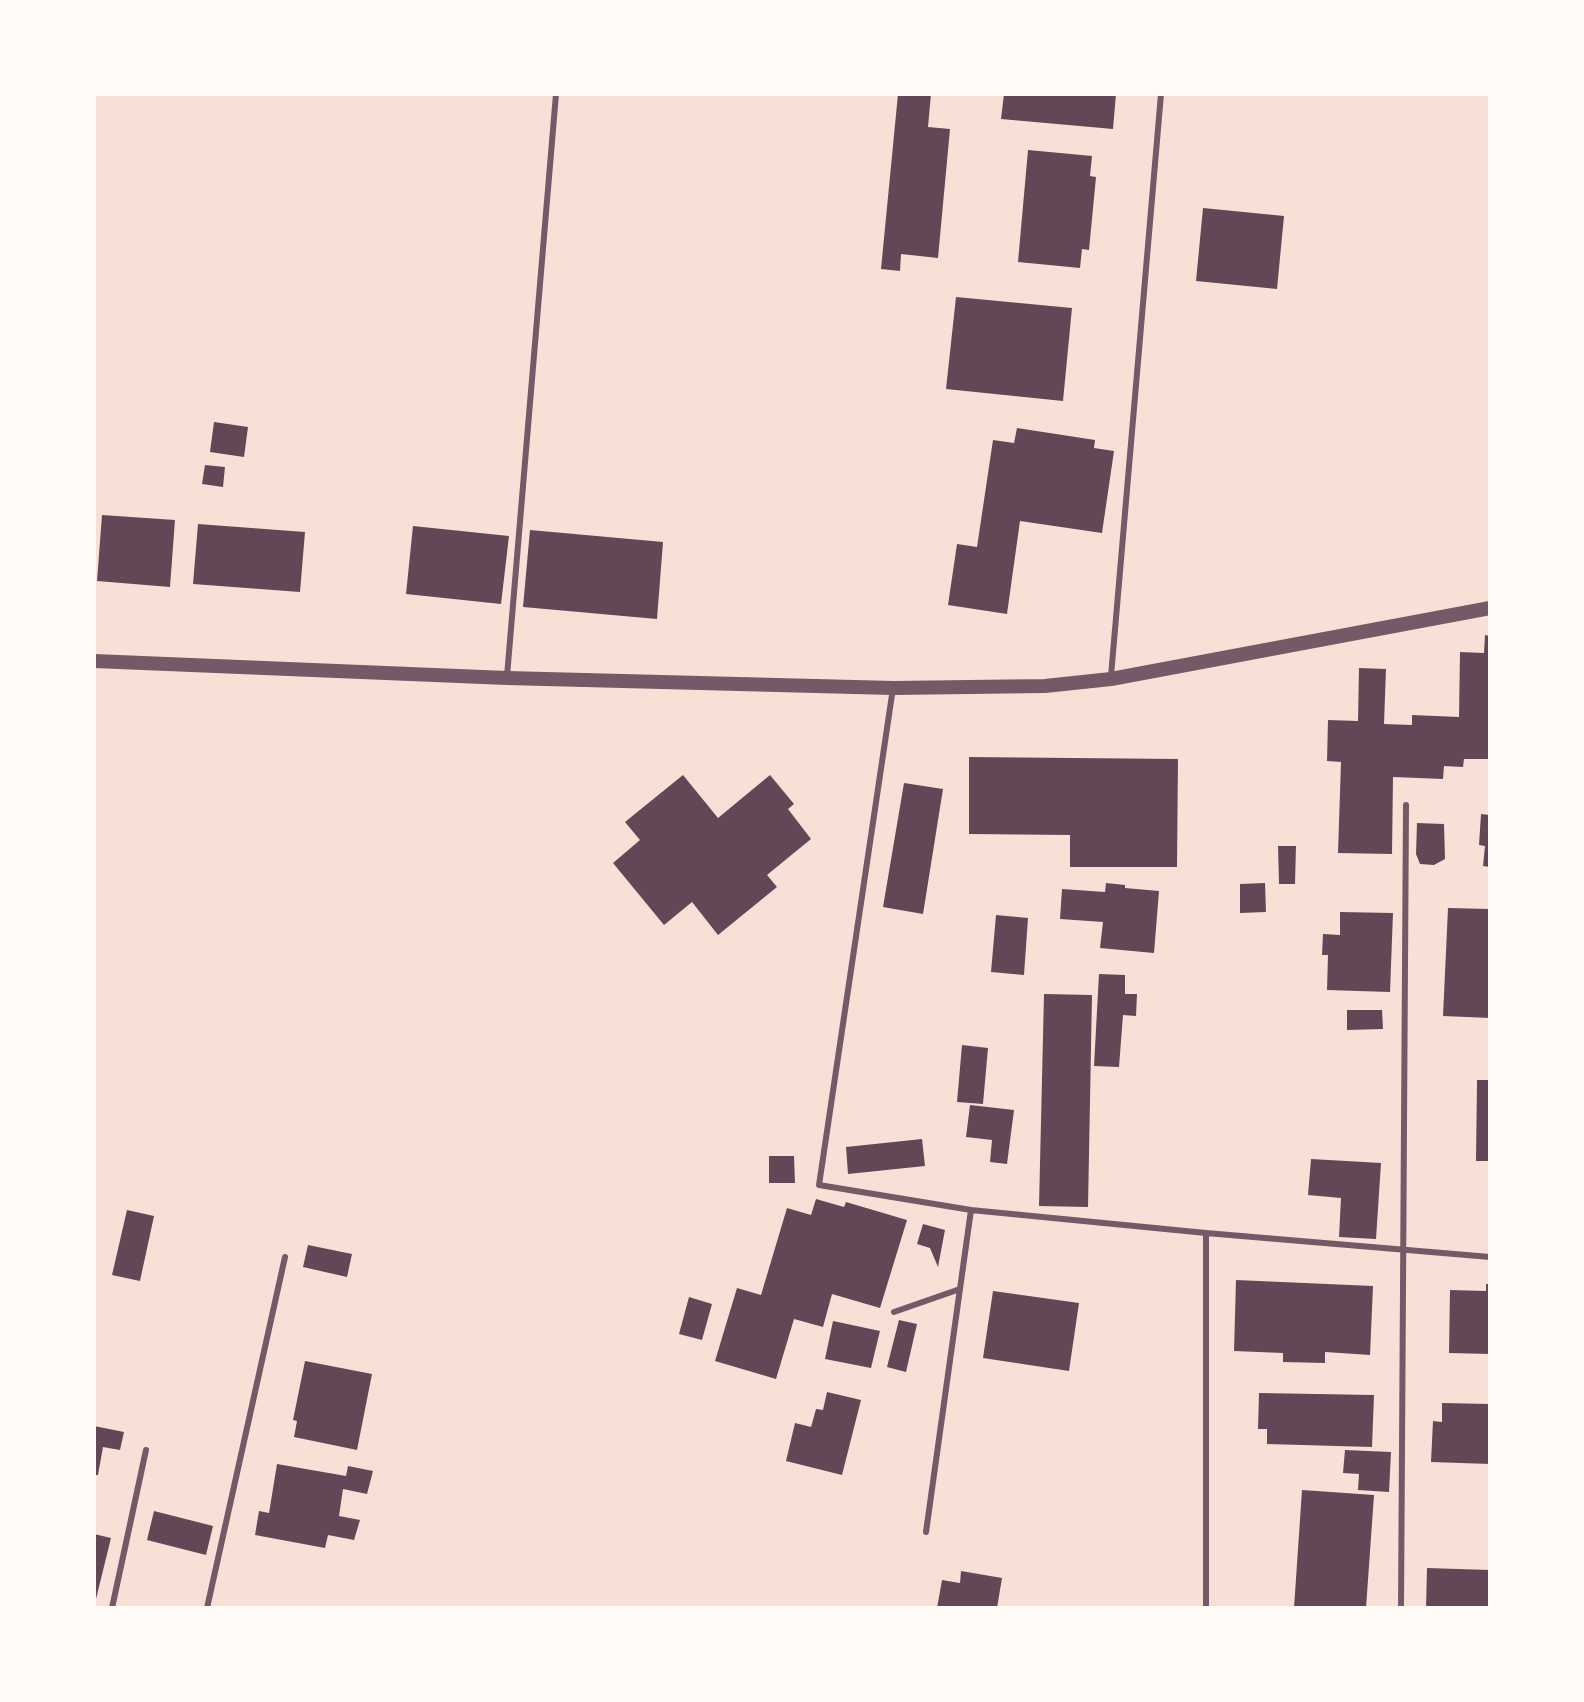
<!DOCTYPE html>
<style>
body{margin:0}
#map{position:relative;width:1584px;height:1702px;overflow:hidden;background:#f7e1d7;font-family:"Public Sans",sans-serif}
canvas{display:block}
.frame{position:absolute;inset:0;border:96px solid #fffaf5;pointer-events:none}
</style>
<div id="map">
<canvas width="1584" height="1702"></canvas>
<div class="frame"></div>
</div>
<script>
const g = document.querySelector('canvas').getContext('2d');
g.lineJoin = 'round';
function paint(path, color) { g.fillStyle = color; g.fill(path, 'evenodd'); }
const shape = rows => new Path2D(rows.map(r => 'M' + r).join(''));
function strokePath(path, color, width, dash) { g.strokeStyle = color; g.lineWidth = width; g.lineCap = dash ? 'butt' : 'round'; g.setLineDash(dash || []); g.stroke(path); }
paint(shape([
 [898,94,931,94,928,127,950,129,938,258,901,254,900,271,881,269],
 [1004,94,1116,94,1113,129,1001,119],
 [1028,150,1092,156,1090,176,1096,177,1089,250,1082,249,1080,268,1018,262],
 [1203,208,1284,216,1277,289,1196,281],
 [956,297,1072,308,1063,401,946,389],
 [214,422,248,427,244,457,210,452],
 [1017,428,1095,440,1094,448,1114,451,1102,533,1020,521,1007,614,948,605,957,544,977,547,993,440,1014,443],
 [205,465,225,467,223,487,202,484],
 [102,515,175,520,170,587,97,581],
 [198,524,305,532,300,592,193,584],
 [413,526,509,536,501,604,406,594],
 [530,530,663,542,657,619,523,607],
 [1485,635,1490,636,1490,759,1464,759,1463,767,1444,766,1443,779,1393,777,1392,854,1338,853,1341,762,1327,761,1328,720,1358,721,1359,668,1386,669,1384,724,1412,725,1412,715,1459,717,1460,652,1484,653],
 [969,757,1178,759,1177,867,1070,867,1070,835,969,834],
 [683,775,718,818,770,775,794,804,788,809,811,839,767,875,777,887,718,935,692,902,664,925,613,863,640,840,625,822],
 [904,783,943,789,923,914,883,907],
 [1481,814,1490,815,1490,867,1483,866,1485,846,1479,845],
 [1417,823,1444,824,1445,859,1434,865,1420,864,1416,854],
 [1278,846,1296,846,1295,884,1279,884],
 [1106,883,1125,885,1125,888,1159,891,1154,953,1100,948,1103,922,1060,919,1062,889,1105,892],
 [1265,883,1266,912,1240,913,1240,884],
 [1448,908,1490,909,1490,1018,1443,1016],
 [1340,912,1393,913,1390,992,1327,990,1328,955,1322,955,1323,934,1340,935],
 [996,915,1028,918,1024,975,991,972],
 [1099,974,1125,975,1125,994,1137,994,1136,1016,1123,1015,1119,1067,1094,1066],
 [1044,994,1092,995,1088,1207,1039,1206],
 [1347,1010,1382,1010,1383,1029,1347,1030],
 [962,1045,988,1048,983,1104,957,1102],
 [1477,1080,1490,1080,1490,1161,1476,1161],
 [970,1105,1014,1110,1007,1164,990,1162,992,1140,966,1137],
 [922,1139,925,1166,848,1174,846,1147],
 [769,1156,794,1156,795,1183,769,1183],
 [1311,1159,1381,1163,1376,1239,1339,1237,1341,1198,1308,1195],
 [816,1199,844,1207,846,1202,907,1220,880,1308,832,1294,823,1327,794,1319,776,1379,715,1361,737,1288,761,1295,787,1208,811,1215],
 [127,1210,154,1216,140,1281,112,1275],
 [923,1224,945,1230,938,1267,930,1248,917,1244],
 [308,1245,352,1254,347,1277,303,1267],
 [1236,1280,1373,1286,1370,1355,1325,1352,1325,1363,1283,1362,1283,1353,1234,1351],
 [1486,1284,1490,1284,1490,1354,1449,1353,1450,1290,1486,1291],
 [993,1291,1079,1303,1069,1371,983,1358],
 [689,1297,712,1304,702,1340,679,1334],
 [899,1320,917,1324,906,1372,887,1367],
 [833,1321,880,1331,871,1368,825,1359],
 [305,1361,372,1374,357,1450,294,1437,297,1421,293,1420],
 [827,1392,861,1400,842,1475,786,1461,795,1423,811,1427,816,1409,823,1410],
 [1259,1393,1374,1395,1372,1447,1267,1444,1267,1429,1258,1429],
 [1442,1403,1490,1404,1490,1464,1431,1462,1433,1421,1442,1422],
 [94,1426,124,1432,120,1450,103,1447,98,1475,94,1475],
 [1345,1450,1391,1452,1389,1492,1358,1490,1359,1474,1343,1473],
 [277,1464,346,1476,348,1466,373,1471,367,1494,343,1489,339,1516,360,1520,354,1540,328,1535,325,1548,255,1535,259,1511,269,1513],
 [1302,1490,1374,1495,1366,1608,1294,1608],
 [154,1511,213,1526,206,1555,147,1540],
 [94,1534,111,1538,95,1603,94,1602],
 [1427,1568,1490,1570,1490,1608,1426,1608],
 [961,1571,1002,1578,997,1608,937,1608,942,1580,960,1583]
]), '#644757');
strokePath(shape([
 [507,676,556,94],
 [1111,676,1161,94],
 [893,688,819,1185,971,1210,926,1532],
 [971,1210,1206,1233,1490,1257],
 [894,1312,960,1289],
 [112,1608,146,1450],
 [207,1608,285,1257],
 [1206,1608,1206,1233],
 [1401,1608,1406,805]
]), '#755966', 6);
strokePath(shape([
 [94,661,507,678,893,688,1045,686,1111,679,1490,608]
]), '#755966', 14);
</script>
